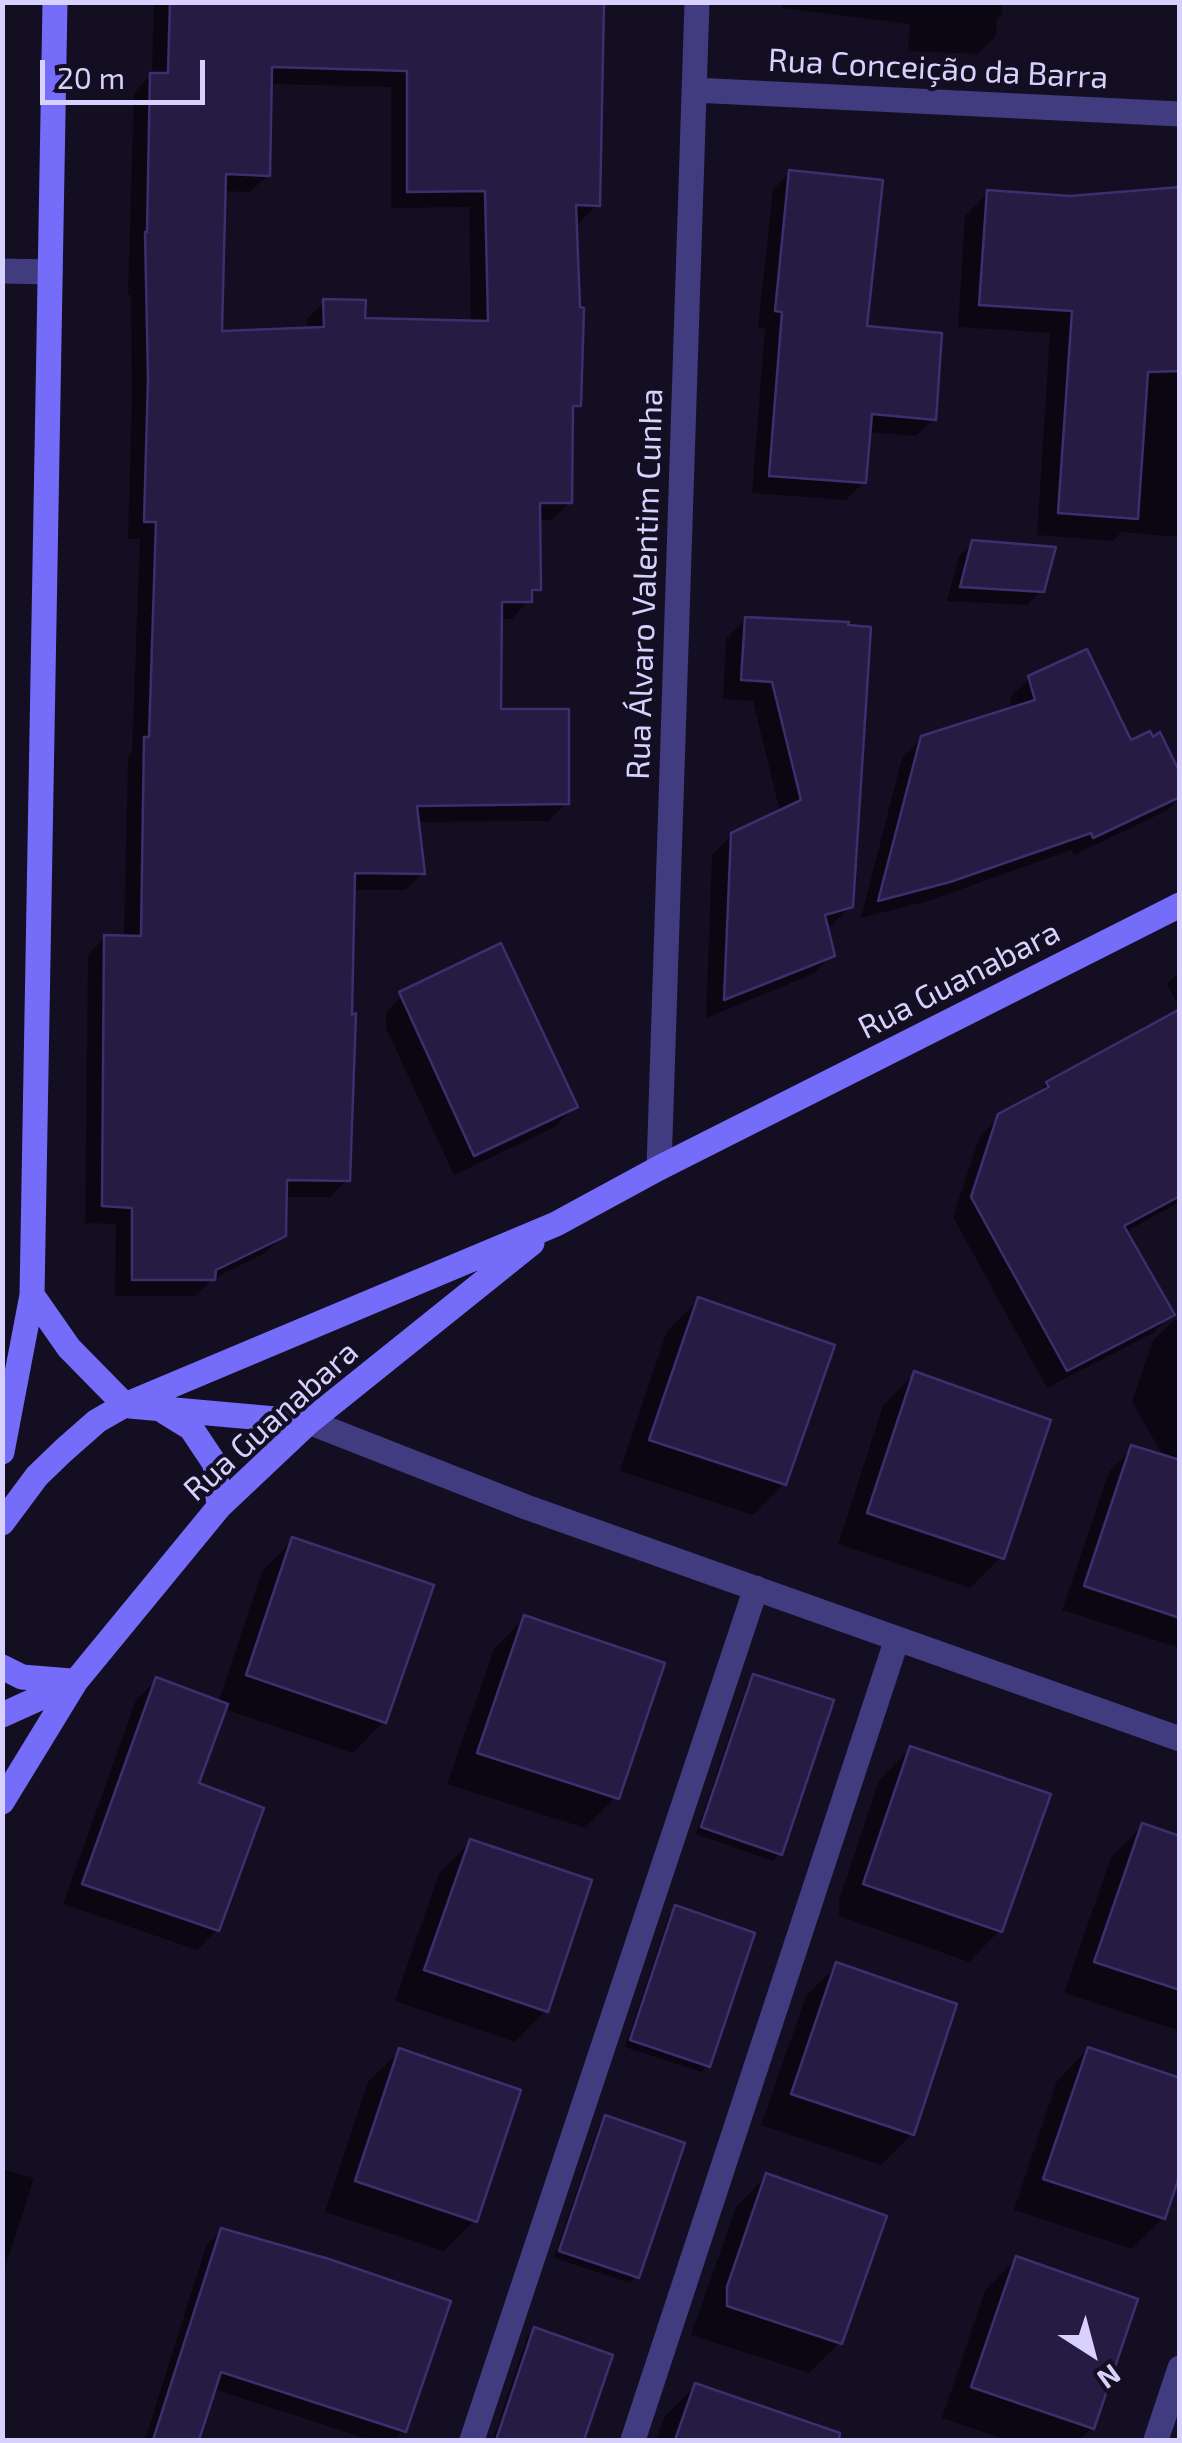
<!DOCTYPE html>
<meta charset="utf-8">
<style>
body{margin:0}
#map{position:relative;width:1182px;height:2443px;overflow:hidden;background:#130e22;font-family:"Exo 2",sans-serif}
canvas{display:block}
.frame{position:absolute;inset:0;border:5px solid #d8d1fd;pointer-events:none}
.north{position:absolute;left:1042px;top:2303px;width:100px;height:100px;-webkit-text-stroke:8px #130e22;paint-order:stroke;rotate:144deg;font-size:28px;font-weight:700;line-height:40px;text-align:center;color:#d8d1fd}
.north::after{content:'';display:block;margin:auto;width:35px;height:45px;background:#d8d1fd;clip-path:polygon(50% 0,100% 100%,50% 72%,0 100%)}
.scale{position:absolute;left:40px;top:60px;width:165px;height:45px;box-sizing:border-box;border:5px solid #d8d1fd;border-top:0;padding-left:12px;font-size:30px;line-height:35px;white-space:nowrap;color:#d8d1fd;-webkit-text-stroke:8px #130e22;paint-order:stroke}
</style>
<div id="map">
<canvas width="1182" height="2443"></canvas>
<div class="frame"></div>
<div class="north">N</div>
<div class="scale">20 m</div>
</div>
<script>
const g = document.querySelector('canvas').getContext('2d');
g.lineJoin = 'round';
function paint(path, color) { g.fillStyle = color; g.fill(path, 'evenodd'); }
const shape = rows => new Path2D(rows.map(r => 'M' + r).join(''));
function strokePath(path, color, width, dash) { g.strokeStyle = color; g.lineWidth = width; g.lineCap = dash ? 'butt' : 'round'; g.setLineDash(dash || []); g.stroke(path); }
function drawText(font, color, halo, rows, align = 'center') {
  g.font = font + ' "Exo 2",sans-serif'; g.lineWidth = 8; g.setLineDash([]); g.textBaseline = 'middle'; g.strokeStyle = halo; g.fillStyle = color; for (const [text, x, y, turn = 0] of rows) {
    g.save(); g.translate(x, y); g.rotate((+turn || 0) * Math.PI / 180); g.textAlign = isNaN(turn) ? turn : align; if (halo) g.strokeText(text, 0, 0); g.fillText(text, 0, 0); g.restore();
  }
}
paint(shape([
 [154,2,602,2,598,204,580,222,574,222,579,405,570,413,570,502,552,520,538,520,538,589,512,619,499,619,498,711,566,803,549,821,417,822,423,873,405,890,352,890,348,1179,330,1197,284,1197,284,1235,265,1253,213,1279,195,1296,115,1296,116,1224,85,1223,88,955,105,937,124,938,128,757,132,752,140,539,128,539,132,398,131,295,128,295,134,93,152,74],
 [270,84,391,87,391,208,469,207,471,323,363,321,324,302,307,319,307,330,220,333,223,191,250,192,268,175],
 [782,2,1003,2,1002,14,997,19,996,36,978,54,908,51,910,24,782,8],
 [790,172,864,328,934,419,916,436,868,432,864,482,846,500,752,493,765,329,758,328,773,190],
 [1180,190,1180,537,1121,532,1113,541,1037,535,1050,333,958,327,965,216,988,193,1070,198],
 [973,542,1042,590,1027,605,947,601,959,557],
 [746,619,846,625,851,906,831,926,825,927,832,955,813,974,706,1018,712,855,732,835,780,812,753,701,723,699,726,639],
 [1030,678,1180,779,1180,798,1166,811,1074,855,1071,850,928,901,861,918,902,758,922,738,1013,710,1010,697],
 [1180,971,1180,1009,1167,984],
 [407,991,575,1106,555,1127,454,1175,386,1028,386,1012],
 [1180,1012,1180,1202,1125,1232,1172,1314,1153,1333,1047,1388,953,1217,980,1136,1000,1116,1032,1099,1047,1084],
 [698,1300,784,1484,753,1515,620,1471,667,1331],
 [1175,1319,1180,1327,1180,1648,1062,1610,1109,1472,1132,1448,1164,1458,1132,1401,1153,1341],
 [914,1374,1001,1557,970,1588,838,1544,883,1406],
 [293,1540,384,1721,353,1753,224,1709,195,1785,217,1930,197,1950,63,1904,136,1700,157,1680,218,1703,262,1571],
 [525,1618,616,1797,585,1828,447,1784,494,1649],
 [754,1677,779,1854,773,1861,696,1834,747,1684],
 [911,1748,1000,1930,969,1962,839,1916,839,1900,879,1780],
 [1142,1826,1180,1839,1180,2031,1064,1993,1111,1857],
 [470,1842,546,2010,515,2042,395,2001,439,1873],
 [676,1908,708,2066,701,2072,625,2047,669,1915],
 [837,1965,912,2134,881,2165,761,2125,806,1996],
 [1088,2049,1163,2218,1132,2249,1014,2210,1057,2081],
 [400,2051,475,2220,444,2251,325,2212,368,2082],
 [605,2118,637,2276,630,2283,554,2258,599,2125],
 [2,2169,34,2178,2,2278],
 [767,2175,840,2342,809,2373,691,2335,736,2207],
 [222,2230,404,2430,394,2440,371,2440,213,2389,197,2440,145,2440,206,2246],
 [1016,2259,1092,2428,1079,2440,1007,2440,942,2418,985,2290],
 [534,2330,610,2356,582,2440,493,2440,527,2337],
 [695,2386,813,2427,808,2440,656,2440,664,2417]
]), '#0007');
const building = shape([
 [170,2,604,2,600,206,576,205,580,307,584,308,581,406,573,406,572,503,540,503,541,590,532,590,532,602,502,602,501,709,569,709,569,804,417,806,425,874,355,873,352,1015,356,1013,350,1181,287,1180,286,1236,216,1270,215,1280,132,1280,132,1208,102,1206,104,935,141,936,144,737,149,737,156,522,144,522,148,379,145,232,147,232,150,73,168,73,170,2],
 [272,67,407,71,407,192,485,191,488,321,365,318,366,300,323,299,324,327,222,331,226,174,270,176,272,67],
 [789,170,883,180,867,326,942,333,936,420,872,414,866,483,769,476,782,312,775,311,789,170],
 [1180,187,1180,371,1148,372,1138,519,1058,513,1072,311,979,305,987,190,1070,196,1180,187],
 [972,540,1056,547,1044,592,960,587,972,540],
 [745,617,849,622,848,625,871,627,853,907,825,915,835,956,724,1000,731,833,801,800,772,682,741,680,745,617],
 [1087,649,1131,740,1150,731,1153,737,1160,732,1180,773,1180,797,1093,838,1091,833,950,882,878,901,921,736,1035,700,1028,676,1087,649],
 [501,943,578,1107,474,1156,399,992,501,943],
 [1180,1009,1180,1196,1124,1226,1175,1315,1067,1371,971,1197,998,1114,1049,1087,1046,1082,1180,1009],
 [698,1297,835,1345,786,1485,649,1440,698,1297],
 [914,1371,1051,1420,1004,1559,867,1513,914,1371],
 [1131,1445,1180,1460,1180,1618,1084,1586,1131,1445],
 [292,1537,434,1585,386,1723,246,1675,292,1537],
 [524,1615,665,1663,619,1799,477,1753,524,1615],
 [753,1674,834,1700,782,1855,701,1827,753,1674],
 [156,1677,228,1704,199,1783,264,1808,219,1931,82,1884,156,1677],
 [910,1746,1051,1794,1002,1932,863,1884,910,1746],
 [1142,1823,1180,1836,1180,1990,1094,1962,1142,1823],
 [470,1839,592,1880,548,2012,424,1970,470,1839],
 [675,1905,755,1933,710,2067,630,2040,675,1905],
 [836,1962,957,2004,914,2135,791,2094,836,1962],
 [1088,2047,1180,2078,1180,2174,1165,2219,1043,2179,1088,2047],
 [399,2048,521,2090,477,2222,355,2181,399,2048],
 [605,2115,685,2143,639,2278,559,2251,605,2115],
 [766,2173,887,2216,842,2344,727,2306,727,2287,766,2173],
 [221,2228,329,2259,451,2301,406,2432,221,2372,199,2440,153,2440,221,2228],
 [1016,2256,1138,2299,1094,2429,971,2387,1016,2256],
 [534,2327,613,2355,584,2440,496,2440,534,2327],
 [695,2383,840,2433,839,2440,675,2440,695,2383]
]);
paint(building, '#251b43');
strokePath(building, '#3d2e6e', 2.5);
strokePath(shape([
 [694,90,1180,114],
 [2,271,50,272],
 [659,1168,697,2],
 [309,1422,526,1507,1180,1739],
 [472,2440,756,1588],
 [633,2440,897,1639],
 [1156,2440,1180,2368]
]), '#413b80', 25);
strokePath(shape([
 [32,1295,69,1348,125,1405],
 [130,1406,309,1422],
 [165,1412,191,1428,215,1464,219,1507],
 [2,1452,32,1295,55,2],
 [2,1523,37,1476,64,1450,97,1421,125,1405,556,1224,659,1168,1180,905],
 [2,1667,22,1677,71,1681],
 [2,1715,75,1682],
 [2,1802,76,1681,219,1507,309,1422,532,1243]
]), '#756cfa', 25);
drawText('32px', '#d8d1fd', '#130e22', [
 ["Rua Conceição da Barra",938,69,3],
 ["Rua Álvaro Valentim Cunha",645,584,-88],
 ["Rua Guanabara",959,980,-27],
 ["Rua Guanabara",271,1421,-42]
]);
</script>
